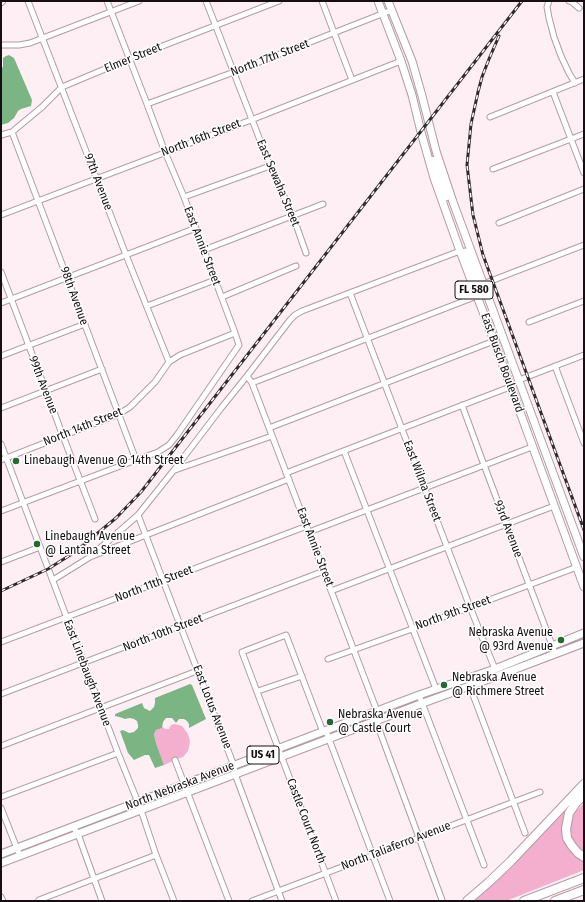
<!DOCTYPE html>
<style>
body{margin:0}
#map{position:relative;width:585px;height:902px;overflow:hidden;background:#feeff5;font-family:"Fira Sans Condensed",sans-serif}
canvas{display:block}
.frame{position:absolute;inset:0;border:2px solid #160e12;pointer-events:none}
</style>
<div id="map">
<canvas width="585" height="902"></canvas>
<div class="frame"></div>
</div>
<script>
const g = document.querySelector('canvas').getContext('2d');
g.lineJoin = 'round';
function paint(path, color) { g.fillStyle = color; g.fill(path, 'evenodd'); }
const shape = rows => new Path2D(rows.map(r => 'M' + r).join(''));
function strokePath(path, color, width, dash) { g.strokeStyle = color; g.lineWidth = width; g.lineCap = dash ? 'butt' : 'round'; g.setLineDash(dash || []); g.stroke(path); }
function drawText(font, color, halo, rows, align = 'center') {
  g.font = font + ' "Fira Sans Condensed",sans-serif'; g.lineWidth = 3; g.setLineDash([]); g.textBaseline = 'middle'; g.strokeStyle = halo; g.fillStyle = color; for (const [text, x, y, turn = 0] of rows) {
    g.save(); g.translate(x, y); g.rotate((+turn || 0) * Math.PI / 180); g.textAlign = isNaN(turn) ? turn : align; if (halo) g.strokeText(text, 0, 0); g.fillText(text, 0, 0); g.restore();
  }
}
paint(shape([
 [175,724,182,726,188,734,190,742,188,751,183,757,177,759,176,757,172,759,173,761,164,765,156,743,154,734,156,730,162,728,163,727,165,729,169,729,171,725],
 [584,803,584,853,580,850,570,837,569,830,571,820,574,813],
 [567,805,569,807,563,828,584,859,584,870,506,901,468,901]
]), '#f3afcd');
paint(shape([
 [9,55,14,58,32,100,31,106,21,109,18,111,14,118,8,123,1,125,1,68,3,67,3,58,6,56],
 [190,684,192,685,206,719,189,728,189,724,187,721,184,719,179,719,176,723,172,718,166,718,163,722,162,728,156,730,154,734,156,743,164,765,155,768,149,755,145,755,134,760,128,753,120,731,123,730,129,733,134,732,138,728,138,725,137,721,134,719,130,718,124,719,123,718,115,716,115,714,142,703,144,708,150,711,154,707,155,703,155,698]
]), '#7cb584');
const minor = shape([
 [28,1,126,255,169,362],
 [206,1,270,166,293,216,306,253],
 [322,1,352,80],
 [549,1,547,7,549,18,554,37,561,56,569,73,575,83],
 [569,1,572,2,579,8],
 [1,3,3,1],
 [1,45,19,45,30,43,139,1],
 [553,92,584,173],
 [147,104,234,72,392,10],
 [490,117,584,79],
 [12,132,136,460],
 [1,135,12,132,42,107,62,87,129,59,279,1],
 [493,169,584,134],
 [184,197,270,166],
 [1,215,251,120,401,61],
 [499,223,584,189],
 [204,250,323,204],
 [1,272,63,436,95,519],
 [483,284,584,245],
 [350,293,470,607,495,669],
 [222,297,296,266],
 [1,303,196,228],
 [147,306,215,280],
 [529,322,584,301],
 [1,356,85,324],
 [555,366,584,443],
 [247,376,252,383,380,719],
 [519,380,584,355],
 [252,383,477,296],
 [462,405,484,465,555,653],
 [1,408,102,369],
 [269,428,494,341],
 [1,444,118,753,141,810,156,855,174,901],
 [344,451,436,689],
 [1,460,119,414,130,407,155,382,169,362,180,355,235,333],
 [175,470,272,436],
 [286,473,510,387],
 [1,511,136,460,158,452,169,445,177,435,239,345,235,333,184,197,165,152,147,104,107,1],
 [138,515,234,766,235,774,282,901],
 [309,532,532,447],
 [90,557,138,515,174,470,222,407,247,376,290,320,295,315,302,311,460,251],
 [1,562,40,547],
 [53,580,90,557,289,479],
 [331,591,554,506],
 [1,642,307,526],
 [328,659,412,629,577,567],
 [469,684,525,833],
 [258,691,302,676],
 [1,694,324,571],
 [419,695,484,865],
 [376,721,442,900],
 [326,731,390,901],
 [323,732,286,635,242,652,336,901],
 [1,746,197,671],
 [175,760,229,901],
 [1,797,118,753],
 [1,808,20,856],
 [73,827,78,834,102,901],
 [1,897,3,901],
 [39,900,156,855],
 [252,901,540,792]
]);
const major = shape([
 [378,1,401,61,412,95,421,132,434,178,460,251,494,341,584,587],
 [388,1,412,61,422,96,436,151,453,202,584,557],
 [434,160,446,197],
 [465,252,475,277,478,281,483,284],
 [1,854,419,695,495,669,584,633],
 [1,863,423,703,497,676,584,643]
]);
const highway = shape([
 [584,795,576,803,569,813,566,829,567,838,572,846,578,853,584,857],
 [467,901,489,882,511,861,584,784],
 [524,901,584,878],
 [555,901,584,890]
]);
strokePath(minor, '#b29ba4', 7);
strokePath(major, '#b29ba4', 9);
strokePath(highway, '#b29ba4', 10);
strokePath(minor, '#fff', 5);
strokePath(major, '#fff', 7);
strokePath(highway, '#fff', 8);
const rail = shape([
 [499,36,489,59,482,77,478,92,471,124,467,165,473,215,483,255,584,530],
 [1,591,48,569,75,552,116,518,141,492,522,1]
]);
strokePath(rail, '#332a2e', 3);
strokePath(rail, '#fff', 1.5, [4.5]);
for (const [x, y, r, color] of [
 [16,461,4,"#246934"],
 [37,544,4,"#246934"],
 [561,640,4,"#246934"],
 [444,685,4,"#246934"],
 [330,722,4,"#246934"]
]) { const dot = new Path2D(); dot.arc(x, y, r, 0, 2 * Math.PI); g.fillStyle = color; g.fill(dot); strokePath(dot, '#fff', 1.5); }
for (const [x, y, w] of [
 [474,290,38],
 [263,755,32]
]) { const box = new Path2D(); box.roundRect(x - w / 2, y - 9, w, 18, 3); g.fillStyle = '#fff'; g.fill(box); strokePath(box, '#160e12', 1); }
drawText('bold 11px', '#160e12', null, [
 ["FL 580",474,290],
 ["US 41",263,755]
]);
drawText('12px', '#160e12', '#fff', [
 ["Elmer Street",133,58,-22],
 ["North 17th Street",270,58,-21],
 ["North 16th Street",201,138,-21],
 ["97th Avenue",98,182,69],
 ["East Sewaha Street",278,183,67],
 ["East Annie Street",202,246,69],
 ["98th Avenue",74,296,70],
 ["East Busch Boulevard",502,363,70],
 ["99th Avenue",43,385,69],
 ["North 14th Street",83,427,-22],
 ["East Wilma Street",422,481,69],
 ["93rd Avenue",508,529,69],
 ["East Annie Street",315,547,69],
 ["North 11th Street",154,584,-21],
 ["North 9th Street",453,613,-20],
 ["North 10th Street",163,633,-21],
 ["East Linebaugh Avenue",87,673,69],
 ["East Lotus Avenue",212,707,69],
 ["North Nebraska Avenue",180,786,-21],
 ["Castle Court North",306,821,69],
 ["North Taliaferro Avenue",396,846,-21]
]);
drawText('12px', '#160e12', '#fff', [
 ["Linebaugh Avenue @ 14th Street",24,461],
 ["Linebaugh Avenue",45,537],
 ["@ Lantana Street",45,551],
 ["Nebraska Avenue",553,633,"right"],
 ["@ 93rd Avenue",553,647,"right"],
 ["Nebraska Avenue",452,678],
 ["@ Richmere Street",452,692],
 ["Nebraska Avenue",338,715],
 ["@ Castle Court",338,729]
], 'left');
</script>
